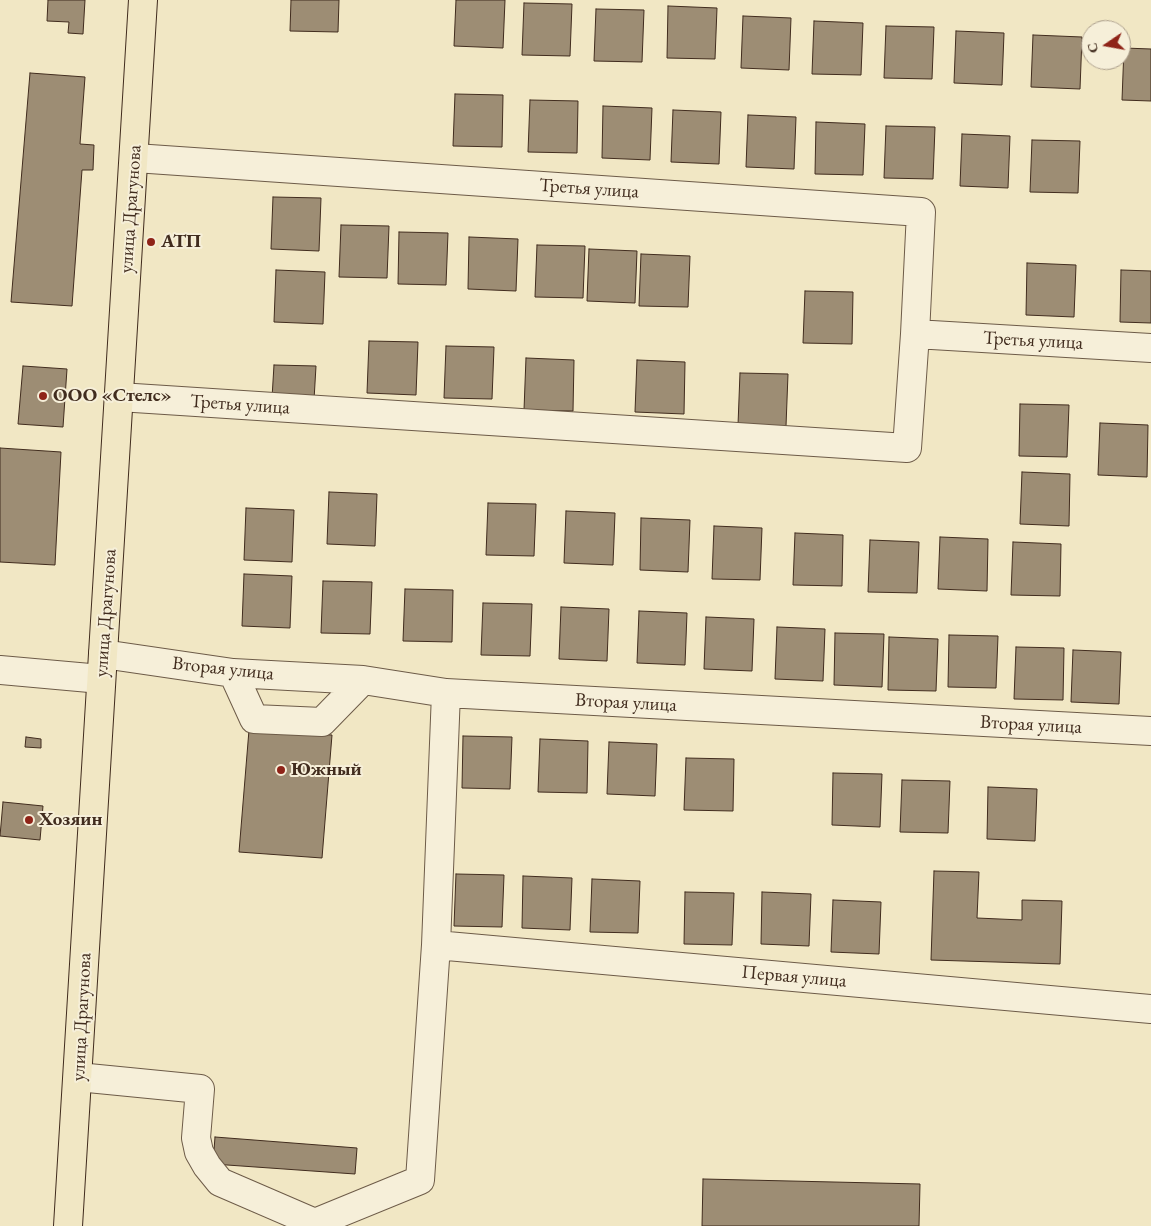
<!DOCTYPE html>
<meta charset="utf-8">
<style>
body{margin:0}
#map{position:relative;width:1151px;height:1226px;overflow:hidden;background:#f1e7c4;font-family:"EB Garamond",serif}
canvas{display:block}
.north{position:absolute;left:1081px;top:20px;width:50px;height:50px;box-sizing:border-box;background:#f6efd9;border:1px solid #aea18e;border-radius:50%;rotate:258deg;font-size:14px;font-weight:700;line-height:20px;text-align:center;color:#412c1e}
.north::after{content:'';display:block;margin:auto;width:18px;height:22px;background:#8f2418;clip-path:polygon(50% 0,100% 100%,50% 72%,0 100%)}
</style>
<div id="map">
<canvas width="1151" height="1226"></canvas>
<div class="north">С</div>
</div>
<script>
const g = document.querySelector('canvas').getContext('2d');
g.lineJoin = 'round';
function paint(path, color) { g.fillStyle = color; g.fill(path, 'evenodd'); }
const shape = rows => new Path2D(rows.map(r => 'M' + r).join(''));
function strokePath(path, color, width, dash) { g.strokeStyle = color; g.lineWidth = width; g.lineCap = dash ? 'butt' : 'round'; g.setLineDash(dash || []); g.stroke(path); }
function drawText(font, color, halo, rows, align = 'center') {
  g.font = font + ' "EB Garamond",serif'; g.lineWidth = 4; g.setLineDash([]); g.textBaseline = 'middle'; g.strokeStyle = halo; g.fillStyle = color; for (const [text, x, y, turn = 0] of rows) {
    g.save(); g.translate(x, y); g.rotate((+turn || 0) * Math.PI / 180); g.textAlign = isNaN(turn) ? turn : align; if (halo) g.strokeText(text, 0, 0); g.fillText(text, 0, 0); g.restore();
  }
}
const building = shape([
 [48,0,85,0,83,34,68,33,69,22,47,21,48,0],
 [291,0,339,0,338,32,290,31,291,0],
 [456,0,505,0,503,48,454,46,456,0],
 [524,3,572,4,570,56,522,55,524,3],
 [668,6,717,8,715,59,667,58,668,6],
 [596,9,644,10,642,62,594,61,596,9],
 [743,16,791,18,789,70,741,68,743,16],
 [814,21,863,23,861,75,812,74,814,21],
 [886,26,934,27,932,79,884,78,886,26],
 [956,31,1004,33,1002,85,954,83,956,31],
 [1033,35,1082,37,1080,89,1031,87,1033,35],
 [1124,48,1151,49,1151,101,1122,100,1124,48],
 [30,73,85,77,80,144,94,145,93,170,82,170,72,306,11,302,30,73],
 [455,94,503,95,502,147,453,146,455,94],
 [530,100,578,101,577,153,528,152,530,100],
 [603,106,652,108,650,160,602,158,603,106],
 [673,110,721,112,719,164,671,162,673,110],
 [748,115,796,117,794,169,746,167,748,115],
 [816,122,865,124,863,175,815,174,816,122],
 [886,126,935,127,933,179,884,178,886,126],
 [962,134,1010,136,1008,188,960,186,962,134],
 [1032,140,1080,141,1078,193,1030,192,1032,140],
 [273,197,321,198,319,251,271,249,273,197],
 [341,225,389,226,387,278,339,277,341,225],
 [399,232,448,233,446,285,398,284,399,232],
 [469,237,518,239,516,291,468,289,469,237],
 [537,245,585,246,583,298,535,297,537,245],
 [589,249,637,251,635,303,587,301,589,249],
 [641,254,690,256,688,307,639,306,641,254],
 [1027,263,1076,265,1074,317,1026,315,1027,263],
 [276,270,325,272,323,324,274,322,276,270],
 [1121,270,1151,271,1151,323,1120,322,1121,270],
 [805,291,853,292,852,344,803,343,805,291],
 [369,341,418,342,416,395,367,393,369,341],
 [446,346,494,347,492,399,444,398,446,346],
 [526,358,574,360,573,411,524,410,526,358],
 [637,360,685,362,684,414,635,412,637,360],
 [274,365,316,366,314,400,272,398,274,365],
 [23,366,67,369,63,427,18,424,23,366],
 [740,373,788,374,786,426,738,425,740,373],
 [1020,404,1069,405,1067,457,1019,456,1020,404],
 [1100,423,1148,425,1147,477,1098,475,1100,423],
 [0,448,61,452,55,565,0,562,0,448],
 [1022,472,1070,474,1069,526,1020,524,1022,472],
 [329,492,377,494,375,546,327,544,329,492],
 [488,503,536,504,534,556,486,555,488,503],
 [246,508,294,510,292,562,244,560,246,508],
 [566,511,615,513,613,565,564,563,566,511],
 [641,518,690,520,688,572,640,570,641,518],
 [714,526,762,528,760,580,712,579,714,526],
 [795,533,843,535,842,586,793,585,795,533],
 [940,537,988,539,987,591,938,589,940,537],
 [870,540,919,542,917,593,868,592,870,540],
 [1013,542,1061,544,1060,596,1011,595,1013,542],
 [244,574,292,576,290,628,242,626,244,574],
 [323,581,372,582,370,634,321,633,323,581],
 [405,589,453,590,452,642,403,641,405,589],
 [483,603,532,604,530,656,481,655,483,603],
 [561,607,609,609,607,661,559,659,561,607],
 [639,611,687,613,685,665,637,663,639,611],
 [706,617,754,619,752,671,704,669,706,617],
 [777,627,825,629,823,681,775,679,777,627],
 [835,633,884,634,882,687,834,685,835,633],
 [949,635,998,636,996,688,948,687,949,635],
 [889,637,938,639,936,691,888,690,889,637],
 [1016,647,1064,648,1063,700,1014,699,1016,647],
 [1073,650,1121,652,1119,704,1071,702,1073,650],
 [249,730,332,735,322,858,239,852,249,730],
 [463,736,512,737,510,789,462,788,463,736],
 [26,737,41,739,41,748,25,747,26,737],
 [540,739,588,741,587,793,538,792,540,739],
 [609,742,657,744,655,796,607,794,609,742],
 [686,758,734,759,733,811,684,810,686,758],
 [833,773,882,774,880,827,832,825,833,773],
 [902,780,950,781,948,833,900,832,902,780],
 [988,787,1037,789,1035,841,987,839,988,787],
 [3,802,43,806,40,840,0,836,3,802],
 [934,871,979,872,977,918,1022,920,1022,900,1062,901,1060,964,931,960,934,871],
 [456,874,504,875,502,927,454,926,456,874],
 [523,876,572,878,570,930,522,928,523,876],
 [592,879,640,881,638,933,590,932,592,879],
 [685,892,734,893,732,945,684,944,685,892],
 [762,892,811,894,809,946,761,944,762,892],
 [833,900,881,902,879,954,831,952,833,900],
 [215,1137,357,1148,355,1174,213,1164,215,1137],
 [703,1179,920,1184,919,1226,702,1226,703,1179]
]);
paint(building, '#9d8d74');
strokePath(building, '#412c1e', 1);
const minor = shape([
 [915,334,1151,348],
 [119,397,907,448,915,334,921,212,135,158],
 [103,654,233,673,363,680,446,693,1151,731],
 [0,670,101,679],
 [233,673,254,719,322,722,363,680],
 [436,945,1151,1009],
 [78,1077,200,1089,196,1138,199,1152,207,1166,220,1182,315,1223],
 [315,1226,315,1223,420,1180,436,945,446,693]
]);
const major = shape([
 [68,1226,143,0]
]);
strokePath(minor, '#6d5b48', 30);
strokePath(major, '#412c1e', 30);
strokePath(minor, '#f6efd9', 28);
strokePath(major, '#f1e7c4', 28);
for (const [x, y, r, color] of [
 [151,242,5,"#8f2418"],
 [43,396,5,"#8f2418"],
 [281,770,5,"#8f2418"],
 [29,820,5,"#8f2418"]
]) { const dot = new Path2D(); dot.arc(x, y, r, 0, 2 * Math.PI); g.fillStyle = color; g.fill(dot); strokePath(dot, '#f6efd9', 2); }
drawText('19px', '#412c1e', '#f6efd9', [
 ["Третья улица",589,189,4],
 ["улица Драгунова",131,209,-86],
 ["Третья улица",1033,341,3],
 ["Третья улица",240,405,4],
 ["улица Драгунова",106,613,-86],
 ["Вторая улица",223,669,6],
 ["Вторая улица",626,703,3],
 ["Вторая улица",1031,725,3],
 ["Первая улица",794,977,5],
 ["улица Драгунова",82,1017,-87]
]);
drawText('bold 19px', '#412c1e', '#f6efd9', [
 ["АТП",161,242],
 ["ООО «Стелс»",53,396],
 ["Южный",291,770],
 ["Хозяин",39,820]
], 'left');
</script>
